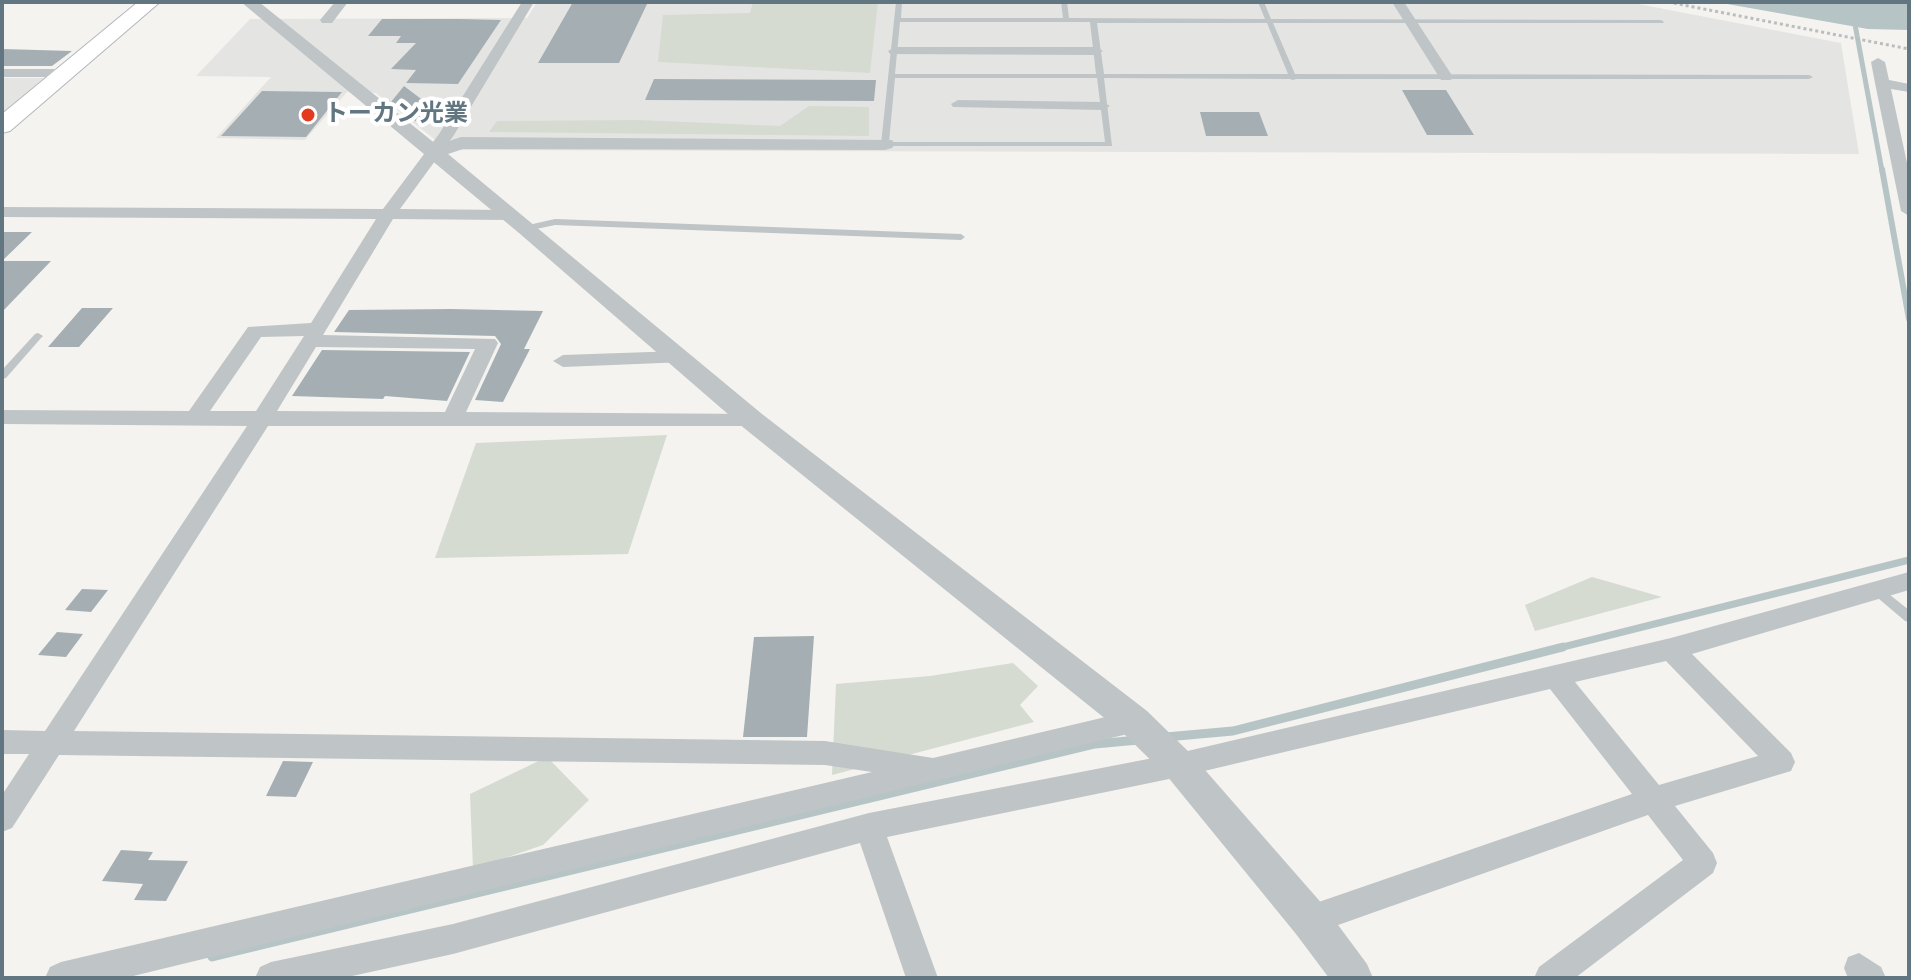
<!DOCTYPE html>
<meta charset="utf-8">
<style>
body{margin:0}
#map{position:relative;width:1911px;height:980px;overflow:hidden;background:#f4f3ef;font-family:Signika,sans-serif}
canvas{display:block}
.frame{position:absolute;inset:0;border:4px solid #627681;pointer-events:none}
</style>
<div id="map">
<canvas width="1911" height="980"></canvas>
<div class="frame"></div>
</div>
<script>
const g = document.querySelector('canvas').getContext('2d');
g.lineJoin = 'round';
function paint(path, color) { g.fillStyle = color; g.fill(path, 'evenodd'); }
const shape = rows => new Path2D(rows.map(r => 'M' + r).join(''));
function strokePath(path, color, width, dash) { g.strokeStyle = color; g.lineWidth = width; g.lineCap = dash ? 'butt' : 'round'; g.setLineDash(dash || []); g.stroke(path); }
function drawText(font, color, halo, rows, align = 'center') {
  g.font = font + ' Signika,"Noto Sans JP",sans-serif'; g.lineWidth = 8; g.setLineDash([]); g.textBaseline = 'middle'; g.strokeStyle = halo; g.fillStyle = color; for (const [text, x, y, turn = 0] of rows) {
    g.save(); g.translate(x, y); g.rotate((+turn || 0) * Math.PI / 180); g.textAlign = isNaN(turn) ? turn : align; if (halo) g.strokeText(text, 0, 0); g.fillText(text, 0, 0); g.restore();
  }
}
paint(shape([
 [537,2,1628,2,1841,43,1859,154,448,150,376,93,347,92,305,140,216,138,271,77,196,76,250,19,527,18],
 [2,78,44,78,2,113]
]), '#e4e5e3');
paint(shape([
 [753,2,878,2,870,73,658,62,663,15,750,13],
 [809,106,869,107,869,136,489,132,497,121,638,120,780,126],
 [667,435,628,554,435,558,476,443],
 [1592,577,1662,597,1535,631,1525,605],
 [1013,663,1038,686,1020,705,1034,722,832,775,836,684,930,676],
 [547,757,589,800,543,845,473,869,470,794]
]), '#d5dbd0');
paint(shape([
 [1716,2,1909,2,1909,30,1868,29]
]), '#b6c4c6');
strokePath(shape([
 [1854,19,1882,171]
]), '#b6c4c6', 5);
strokePath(shape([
 [1882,169,1909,319]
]), '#b6c4c6', 6);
strokePath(shape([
 [1555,649,1909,560]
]), '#b6c4c6', 7);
strokePath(shape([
 [1166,737,1233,731,1563,647],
 [212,957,1095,744,1138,740]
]), '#b6c4c6', 9);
paint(shape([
 [573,2,648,2,619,63,538,63],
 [382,19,460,19,501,20,458,84,406,83,416,70,391,69,416,43,396,43,401,36,368,36],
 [2,49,72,51,52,66,2,66],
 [654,79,876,80,874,101,645,100],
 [404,86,445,117,422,126,391,102],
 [1402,90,1446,90,1474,135,1427,135],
 [262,91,342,92,306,137,221,136],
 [1200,112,1259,112,1268,136,1206,136],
 [2,232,32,232,2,261,51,261,2,312],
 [82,308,113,308,79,347,48,347],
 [451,309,543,311,524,349,530,349,503,402,475,400,501,344,495,336,334,332,349,310],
 [322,350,470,352,447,401,385,396,383,399,292,396],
 [82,589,108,590,91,612,65,610],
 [57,632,83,634,66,657,38,655],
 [814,636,807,737,743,737,754,637],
 [283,761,313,762,296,797,266,796],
 [121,850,153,852,148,860,188,861,166,901,134,900,143,884,102,881]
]), '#a5afb3');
const primary = shape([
 [138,2,160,2,10,131,2,133,2,114,138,2]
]);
strokePath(primary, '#b2b7ba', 2);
strokePath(shape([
 [1668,2,1909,49]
]), '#bbbdbf', 3, [3, 3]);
paint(shape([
 [896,2,902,2,901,18,1063,18,1061,2,1067,2,1069,18,1265,19,1258,2,1264,2,1271,19,1661,20,1664,22,1663,23,1273,23,1295,74,1809,75,1813,77,1809,79,1296,79,1293,80,1290,79,1104,78,1112,146,885,146,881,144,896,2],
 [900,22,1090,22,1096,74,895,74,900,22],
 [1097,23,1267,23,1288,74,1104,74,1097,23],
 [895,78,1097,78,1105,142,889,142,895,78],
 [555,219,961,234,965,237,961,240,555,225,527,231,523,228,524,226,555,219],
 [38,333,43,336,41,338,6,378,2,379,2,370,35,334,38,333],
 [1876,585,1880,587,1909,610,1909,622,1905,621,1872,593,1870,590,1872,587,1876,585]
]), '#bfc4c6');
paint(shape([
 [335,2,348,2,332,23,322,23,320,20,335,2],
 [522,2,534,2,454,135,400,209,509,210,517,215,509,220,393,219,323,335,495,339,498,343,466,412,753,414,760,416,763,421,760,426,268,426,74,731,825,741,933,758,1135,710,1144,714,1148,722,1144,730,125,978,45,978,50,967,61,962,872,772,825,765,59,755,12,828,2,832,2,795,29,754,2,754,2,730,45,731,247,426,2,424,2,410,189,411,248,327,311,323,376,219,2,217,2,207,383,209,439,134,522,2],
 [304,336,256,411,210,411,261,337,304,336],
 [316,347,475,349,445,412,277,411,316,347],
 [1392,2,1404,2,1453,77,1451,80,1441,80,1392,2],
 [895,47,1096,47,1103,51,1096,55,890,54,888,51,895,47],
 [1878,58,1885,62,1889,80,1909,84,1909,92,1891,89,1909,172,1909,216,1901,211,1875,83,1871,62,1878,58],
 [2,69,64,69,71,73,64,77,2,77,2,69],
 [958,100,1103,102,1110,106,1103,110,953,107,951,104,958,100],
 [679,351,689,357,686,362,563,367,553,361,563,355,679,351],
 [1909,572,1909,590,1692,654,1791,753,1795,762,1791,771,1781,774,1675,806,1713,853,1717,863,1713,873,1575,978,1534,978,1539,967,1683,860,1648,815,1310,935,1299,931,1295,920,1299,909,1310,905,1632,794,1550,689,1179,777,887,837,938,978,906,978,860,843,453,954,343,978,255,978,260,967,271,962,453,924,869,813,1179,753,1671,638,1909,572],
 [1666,661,1758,756,1659,785,1575,682,1666,661],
 [1859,953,1881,967,1886,978,1848,978,1844,968,1848,957,1859,953]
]), '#bfc4c6');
paint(shape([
 [241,2,259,2,437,145,461,137,892,140,895,144,892,148,885,150,463,149,448,154,762,414,1147,711,1191,754,1324,906,1367,964,1373,978,1329,978,1296,934,1167,776,1123,733,744,428,519,233,241,2]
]), '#bfc4c6');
paint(primary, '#fff');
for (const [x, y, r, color] of [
 [308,115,8,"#e43a1f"]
]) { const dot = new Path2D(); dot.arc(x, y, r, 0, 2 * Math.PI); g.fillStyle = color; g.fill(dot); strokePath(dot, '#fff', 3); }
drawText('bold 24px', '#627681', '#fff', [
 ["トーカン光業",324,115]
], 'left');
</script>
